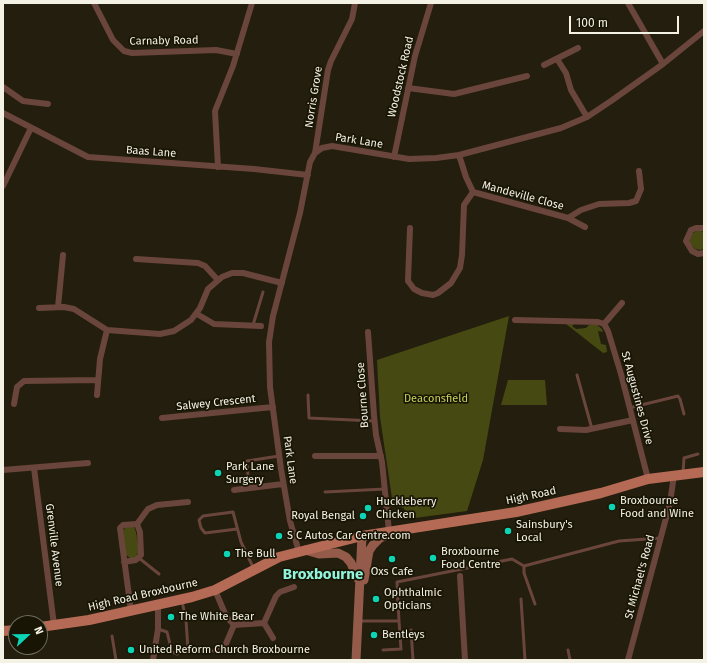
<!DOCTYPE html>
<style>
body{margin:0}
#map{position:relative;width:707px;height:663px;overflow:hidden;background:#231e0d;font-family:"Fira Sans",sans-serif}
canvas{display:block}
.frame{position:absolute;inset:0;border:4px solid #f4f1e5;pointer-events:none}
.north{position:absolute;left:8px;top:615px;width:40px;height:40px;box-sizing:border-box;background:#191505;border:1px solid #716d5f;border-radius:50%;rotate:68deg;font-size:11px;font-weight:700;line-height:16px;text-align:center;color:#f4f1e5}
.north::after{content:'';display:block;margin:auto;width:14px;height:18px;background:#0cd5b5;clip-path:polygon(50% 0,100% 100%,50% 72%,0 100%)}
.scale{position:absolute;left:569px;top:16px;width:110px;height:18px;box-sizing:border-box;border:2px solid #f4f1e5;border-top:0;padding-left:5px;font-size:12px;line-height:14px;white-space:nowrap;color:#f4f1e5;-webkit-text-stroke:3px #191505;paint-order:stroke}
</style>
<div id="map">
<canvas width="707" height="663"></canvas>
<div class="frame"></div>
<div class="north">N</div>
<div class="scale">100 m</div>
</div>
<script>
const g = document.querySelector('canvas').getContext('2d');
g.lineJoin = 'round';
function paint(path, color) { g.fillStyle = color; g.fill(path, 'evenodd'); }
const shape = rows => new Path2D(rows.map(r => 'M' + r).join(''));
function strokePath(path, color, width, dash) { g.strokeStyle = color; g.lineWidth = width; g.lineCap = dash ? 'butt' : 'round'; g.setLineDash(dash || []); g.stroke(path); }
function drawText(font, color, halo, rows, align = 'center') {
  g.font = font + ' "Fira Sans",sans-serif'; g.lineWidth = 3.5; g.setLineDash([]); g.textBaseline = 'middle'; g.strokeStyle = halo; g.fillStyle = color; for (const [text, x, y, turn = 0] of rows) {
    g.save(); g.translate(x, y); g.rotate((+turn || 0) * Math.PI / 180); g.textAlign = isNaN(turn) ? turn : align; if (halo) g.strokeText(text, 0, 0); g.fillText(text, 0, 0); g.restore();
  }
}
paint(shape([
 [698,230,704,232,704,248,701,250,695,249,689,242,690,235],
 [509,316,483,460,467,511,407,519,404,508,393,505,380,417,377,360],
 [566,324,574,324,572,326,576,329,586,328,589,325,596,324,602,329,603,332,598,331,601,344,606,345,607,352,603,353],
 [508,380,545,380,547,405,501,405],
 [126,527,134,527,136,532,139,551,135,558,130,558,126,555,123,530]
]), '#464a12');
strokePath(shape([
 [253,325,263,292],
 [577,375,592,429],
 [308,395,309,418,374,421],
 [629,408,678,396,680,399,684,414],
 [683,473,684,458,698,454],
 [248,477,247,461,279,456],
 [325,492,385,489],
 [237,529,205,533,201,528,199,520,203,516,233,512,241,542,253,567],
 [139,558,159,574],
 [524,566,619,541,661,538],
 [521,599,525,660],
 [360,621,399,621,397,582,512,559,524,566,524,573,535,604],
 [158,629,167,632,172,652,177,654,188,650,186,620,182,601],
 [411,630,413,660],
 [383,634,400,633],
 [112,636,116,660],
 [199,650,215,651,225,646],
 [383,650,401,649,399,621],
 [568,650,570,660]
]), '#6a453b', 3);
strokePath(shape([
 [94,3,113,40,124,51,132,53,216,50,237,54],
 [628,3,663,64],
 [557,59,566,73,571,90,587,117],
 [544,65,578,48],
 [3,87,23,101,48,104],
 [408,88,454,94,527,76],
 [3,113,88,157,254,169,308,175],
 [315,153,328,70,331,61,352,19,355,3],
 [394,157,415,56,431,3],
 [218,167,215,111,233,66,252,3],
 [3,186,31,128],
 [473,192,568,218,585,227],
 [568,218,581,210,599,204,629,203,636,201,641,189,639,171],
 [410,228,408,281,414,289,422,293,433,295,438,293,451,283,460,268,462,255,464,205,473,192,466,177,459,155],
 [704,228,696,228,691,230,686,241,692,251,698,254,704,253],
 [136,259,198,263,205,266,217,279],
 [58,307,63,255],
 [39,308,64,307,74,309,107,330,160,334,174,331,191,320,200,308,208,289,222,277,232,273,243,273,282,283],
 [197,314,214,324,261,326],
 [515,320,598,322,604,324,608,331,621,374,648,479],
 [604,324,622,303],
 [368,332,374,415,376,435,382,462,389,531],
 [97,395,100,359,107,330],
 [14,404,17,387,24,381,98,380],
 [162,418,273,407],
 [560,429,586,430,633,420],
 [315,456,381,456],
 [34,468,54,625],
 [3,470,88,463],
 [234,490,283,484],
 [299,552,290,521,281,469,270,387,269,342,273,316,300,213,310,162,315,153,322,148,332,146,409,159,436,158,459,155,561,128,587,117,611,101,663,64,704,31],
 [124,562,136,560,141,555,140,532,137,524],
 [460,576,465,660],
 [215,590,226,616,234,625,264,623],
 [131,611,120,528,123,525,137,524,148,509,157,505,188,502],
 [264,623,276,596,280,592,294,587],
 [264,623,273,638],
 [225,646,234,625],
 [153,660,158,629,158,605],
 [628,660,670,503,674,475]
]), '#6a453b', 6);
strokePath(shape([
 [305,550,319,554,338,553,346,557,351,563,357,578],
 [364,580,369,551,373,545,380,538,390,534],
 [356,660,362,536]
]), '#945a4a', 9);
strokePath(shape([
 [40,627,89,620,192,597,215,590,279,557,362,536,516,512,601,493,648,479,704,472],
 [3,631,16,630]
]), '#b56a55', 10);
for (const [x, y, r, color] of [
 [218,473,4,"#0cd5b5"],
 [612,507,4,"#0cd5b5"],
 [368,508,4,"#0cd5b5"],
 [363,516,4,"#0cd5b5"],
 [508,531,4,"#0cd5b5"],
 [279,536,4,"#0cd5b5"],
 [227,554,4,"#0cd5b5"],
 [433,558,4,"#0cd5b5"],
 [392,559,4,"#0cd5b5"],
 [376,599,4,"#0cd5b5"],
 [171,617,4,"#0cd5b5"],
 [374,635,4,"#0cd5b5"],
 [131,650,4,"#0cd5b5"]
]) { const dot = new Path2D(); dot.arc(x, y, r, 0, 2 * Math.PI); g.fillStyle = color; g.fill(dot); strokePath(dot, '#191505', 1.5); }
drawText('11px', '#f4f1e5', '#191505', [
 ["Carnaby Road",164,41,-1],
 ["Woodstock Road",401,77,-77],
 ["Norris Grove",314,97,-81],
 ["Park Lane",359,141,9],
 ["Baas Lane",151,152,4],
 ["Mandeville Close",523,196,15],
 ["Bourne Close",363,395,-94],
 ["St Augustines Drive",637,398,75],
 ["Salwey Crescent",216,403,-6],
 ["Park Lane",290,460,82],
 ["High Road",531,496,-12],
 ["Grenville Avenue",54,545,83],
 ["St Michael's Road",640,577,-75],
 ["High Road Broxbourne",143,595,-13]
]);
drawText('11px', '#c8d355', '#191505', [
 ["Deaconsfield",436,399]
]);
drawText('11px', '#f4f1e5', '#191505', [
 ["Park Lane",226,467],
 ["Surgery",226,480],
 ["Broxbourne",620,501],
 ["Food and Wine",620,514],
 ["Huckleberry",376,502],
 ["Chicken",376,515],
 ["Royal Bengal",355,516,"right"],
 ["Sainsbury's",516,525],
 ["Local",516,538],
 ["S C Autos Car Centre.com",287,536],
 ["Broxbourne",441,552],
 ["Food Centre",441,565],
 ["The Bull",235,554],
 ["Oxs Cafe",392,572,"center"],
 ["Ophthalmic",384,593],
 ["Opticians",384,606],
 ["The White Bear",179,617],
 ["Bentleys",382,635],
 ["United Reform Church Broxbourne",139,650]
], 'left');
drawText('bold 15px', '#91f4dc', '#191505', [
 ["Broxbourne",323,575]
]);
</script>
